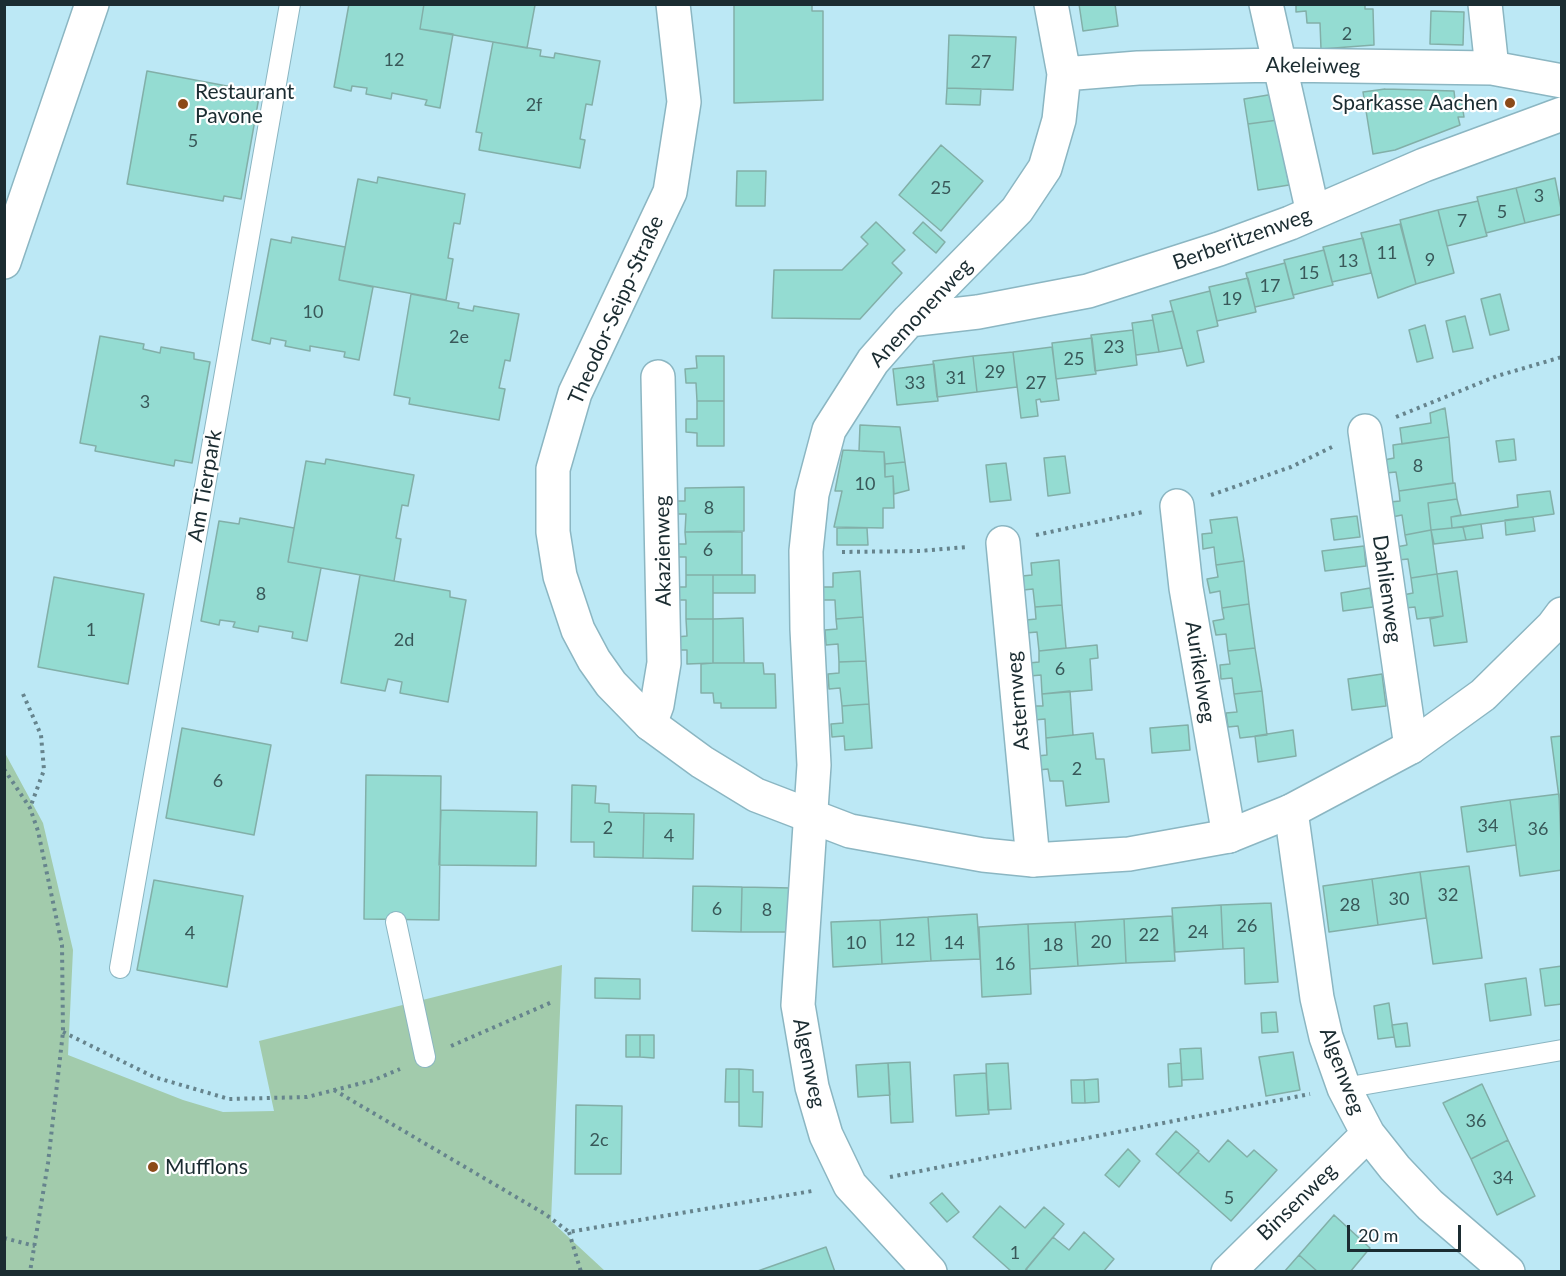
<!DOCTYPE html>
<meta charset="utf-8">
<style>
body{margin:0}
#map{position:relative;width:1566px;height:1276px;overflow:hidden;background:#bce8f5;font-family:Lato,sans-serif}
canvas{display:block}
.frame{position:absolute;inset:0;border:6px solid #1b2c31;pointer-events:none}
.scale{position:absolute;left:1347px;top:1225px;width:114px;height:27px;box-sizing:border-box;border:3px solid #1b2c31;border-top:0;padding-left:8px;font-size:18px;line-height:21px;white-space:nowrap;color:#1b2c31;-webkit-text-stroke:4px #fff;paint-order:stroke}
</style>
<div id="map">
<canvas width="1566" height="1276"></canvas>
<div class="frame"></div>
<div class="scale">20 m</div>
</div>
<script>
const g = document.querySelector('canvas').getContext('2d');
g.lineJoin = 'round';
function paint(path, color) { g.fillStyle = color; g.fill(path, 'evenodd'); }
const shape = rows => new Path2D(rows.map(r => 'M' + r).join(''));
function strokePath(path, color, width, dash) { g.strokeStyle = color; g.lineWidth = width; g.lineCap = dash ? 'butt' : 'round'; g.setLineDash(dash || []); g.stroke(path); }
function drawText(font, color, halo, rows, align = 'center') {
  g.font = font + ' Lato,sans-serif'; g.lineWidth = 4.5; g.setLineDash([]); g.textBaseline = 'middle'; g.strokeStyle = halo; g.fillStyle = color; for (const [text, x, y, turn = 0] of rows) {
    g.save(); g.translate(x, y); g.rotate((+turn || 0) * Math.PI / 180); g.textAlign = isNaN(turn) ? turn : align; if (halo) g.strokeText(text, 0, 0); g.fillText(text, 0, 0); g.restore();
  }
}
paint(shape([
 [5,753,43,823,73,950,68,1055,183,1100,223,1112,274,1111,259,1041,562,965,551,1221,605,1271,5,1271]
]), '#a2cbac');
const building = shape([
 [349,4,424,4,420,29,453,34,440,108,425,105,427,100,392,93,391,99,366,94,367,88,352,86,351,91,334,87,349,4],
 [424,4,535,5,527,48,420,29,424,4],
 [734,4,812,4,812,11,823,11,823,100,734,103,734,4],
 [1079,4,1115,4,1118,26,1083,31,1079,4],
 [1296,4,1365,4,1365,9,1373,9,1374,45,1321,49,1320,23,1307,23,1306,11,1296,12,1296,4],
 [1431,11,1464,12,1463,45,1430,44,1431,11],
 [949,35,1016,37,1013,90,947,88,949,35],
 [493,42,541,50,540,56,554,58,555,53,600,61,592,105,586,104,580,139,585,140,580,168,479,150,482,133,476,132,493,42],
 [147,71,243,89,242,94,259,97,241,199,224,196,223,201,127,184,147,71],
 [947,88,981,89,980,105,946,104,947,88],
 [1385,89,1454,91,1455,100,1461,98,1464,117,1458,117,1460,125,1395,150,1373,154,1363,92,1385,89],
 [1274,94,1278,120,1248,124,1244,99,1274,94],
 [1278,120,1289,185,1258,190,1248,124,1278,120],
 [941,145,983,181,941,231,899,195,941,145],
 [737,171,766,171,765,206,736,206,737,171],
 [378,177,465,194,460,224,454,223,448,258,453,259,446,300,339,280,358,179,377,183,378,177],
 [1555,178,1562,214,1525,223,1516,188,1555,178],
 [1516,188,1525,223,1486,233,1477,197,1516,188],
 [1478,201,1487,236,1447,246,1438,210,1478,201],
 [1438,210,1454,273,1416,284,1400,220,1438,210],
 [876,222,905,250,892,263,902,273,860,319,772,318,774,270,842,270,868,244,861,237,876,222],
 [923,222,945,242,936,253,913,233,923,222],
 [1400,224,1416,284,1378,298,1361,233,1400,224],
 [292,237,345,247,339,280,373,287,359,360,344,357,345,352,310,346,310,351,285,346,286,341,271,338,270,344,252,340,271,239,291,243,292,237],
 [1363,238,1371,273,1332,282,1323,247,1363,238],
 [1324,250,1333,285,1293,295,1284,260,1324,250],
 [1285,263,1294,298,1255,307,1246,273,1285,263],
 [1248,278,1256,312,1217,321,1209,287,1248,278],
 [1210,291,1218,326,1197,331,1204,362,1187,366,1170,301,1210,291],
 [411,294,459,303,458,308,473,311,474,306,519,314,510,361,505,360,499,388,505,389,499,420,409,404,410,398,394,395,411,294],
 [1500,294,1509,330,1490,335,1481,299,1500,294],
 [1173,311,1182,348,1159,352,1152,315,1173,311],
 [1465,316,1473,348,1453,352,1446,321,1465,316],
 [1153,320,1159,352,1136,355,1132,323,1153,320],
 [1425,325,1433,358,1417,362,1409,330,1425,325],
 [1133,330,1137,365,1095,371,1091,335,1133,330],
 [100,336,144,344,143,349,160,353,161,347,194,353,194,359,210,362,192,463,175,460,174,466,95,451,96,446,80,443,100,336],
 [1092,338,1096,374,1056,379,1052,343,1092,338],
 [1052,347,1059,400,1041,402,1040,399,1036,400,1038,416,1021,418,1013,352,1052,347],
 [1013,352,1017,387,977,392,973,356,1013,352],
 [696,356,724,356,724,401,697,401,696,383,686,383,685,369,697,368,696,356],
 [973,356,977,392,937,397,933,361,973,356],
 [934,364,938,401,897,405,893,369,934,364],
 [697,401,724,401,724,446,697,446,697,433,686,432,686,419,697,419,697,401],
 [1445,408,1449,437,1402,444,1400,428,1431,423,1430,413,1445,408],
 [860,425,900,427,905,462,885,464,884,452,859,451,860,425],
 [1449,437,1453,483,1399,491,1396,472,1386,473,1384,460,1394,458,1393,445,1449,437],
 [1514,439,1516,460,1499,462,1496,441,1514,439],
 [843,450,884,452,885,477,893,476,894,508,883,508,883,528,834,527,842,491,835,491,843,450],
 [1065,456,1070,493,1048,496,1044,458,1065,456],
 [326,459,414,475,408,506,402,505,396,538,401,539,394,581,288,562,306,461,325,464,326,459],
 [905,462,909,490,894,494,893,476,885,477,885,464,905,462],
 [1006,463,1011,500,990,502,986,465,1006,463],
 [1455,483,1457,499,1428,503,1431,530,1405,535,1402,515,1392,517,1390,502,1400,501,1399,491,1455,483],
 [744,487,744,531,685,532,686,514,675,514,675,501,685,501,685,488,744,487],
 [1550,491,1554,514,1452,528,1451,517,1518,507,1517,495,1550,491],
 [1457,499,1461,515,1451,517,1452,528,1431,530,1428,503,1457,499],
 [1357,516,1360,537,1334,540,1331,519,1357,516],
 [1237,517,1244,561,1216,565,1214,547,1203,549,1202,534,1212,533,1210,520,1237,517],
 [1533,517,1535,531,1506,535,1505,520,1533,517],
 [240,518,294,528,288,562,321,568,307,641,292,638,293,632,259,626,258,632,233,627,235,622,220,620,219,625,201,621,219,521,239,524,240,518],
 [1481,524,1483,538,1466,540,1463,527,1481,524],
 [1463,527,1466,540,1434,544,1431,530,1463,527],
 [837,528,867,528,868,545,837,545,837,528],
 [1431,530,1437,574,1411,578,1408,559,1398,560,1396,547,1407,545,1405,535,1431,530],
 [685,532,742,532,742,575,686,575,686,557,675,557,675,544,686,544,685,532],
 [1364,546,1366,566,1325,571,1322,551,1364,546],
 [1059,560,1062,605,1035,607,1033,589,1023,590,1022,576,1032,575,1031,563,1059,560],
 [1244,561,1249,604,1222,608,1220,591,1210,593,1207,579,1218,577,1216,565,1244,561],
 [860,571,863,617,836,619,835,600,822,600,822,587,833,587,833,573,860,571],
 [1457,571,1467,642,1434,646,1430,619,1443,616,1437,574,1457,571],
 [1437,574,1443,616,1417,619,1415,607,1405,608,1403,595,1413,593,1411,578,1437,574],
 [360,575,450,591,450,597,466,600,448,702,400,693,402,682,388,679,385,691,341,683,360,575],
 [686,575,713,575,713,619,686,619,686,600,675,600,675,587,686,587,686,575],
 [713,575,755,575,755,593,713,593,713,575],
 [54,577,144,594,128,684,38,667,54,577],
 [1370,588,1373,607,1343,611,1341,593,1370,588],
 [1249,604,1255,648,1228,651,1226,634,1216,635,1213,621,1224,619,1222,608,1249,604],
 [1062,605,1066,648,1039,651,1037,632,1026,633,1026,620,1036,619,1035,607,1062,605],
 [863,617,866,661,839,662,838,644,826,645,825,630,837,629,836,619,863,617],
 [743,618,744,663,713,663,713,619,743,618],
 [686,619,713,619,713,663,687,664,687,650,676,650,676,637,687,636,686,619],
 [1097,645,1098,658,1090,659,1092,690,1042,694,1041,675,1030,676,1029,663,1039,662,1039,651,1097,645],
 [1255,648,1262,691,1234,694,1232,678,1221,679,1220,665,1230,664,1228,651,1255,648],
 [866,661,869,704,842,706,840,688,829,689,828,674,839,673,839,662,866,661],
 [713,663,763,663,764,674,775,674,776,708,721,708,721,703,714,703,713,693,701,693,701,664,713,663],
 [1382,674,1386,706,1352,710,1348,679,1382,674],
 [1070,691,1073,735,1046,738,1045,719,1034,720,1033,706,1043,706,1042,694,1070,691],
 [1262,691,1267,735,1240,738,1238,726,1228,727,1226,713,1237,712,1234,694,1262,691],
 [869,704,872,748,845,750,844,736,832,737,831,724,843,723,842,706,869,704],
 [1188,725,1190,750,1152,753,1150,728,1188,725],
 [182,728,271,745,254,835,166,818,182,728],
 [1293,730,1296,756,1258,762,1255,736,1293,730],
 [1093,733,1096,759,1104,759,1109,802,1066,806,1063,781,1050,781,1048,769,1038,770,1037,756,1047,755,1046,738,1093,733],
 [1562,736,1562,804,1560,805,1551,737,1562,736],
 [366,775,441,776,439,920,364,919,366,775],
 [572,785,596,786,595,803,609,804,609,812,644,813,643,858,594,857,594,842,571,842,572,785],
 [1559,794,1562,870,1520,876,1510,800,1559,794],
 [1510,800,1516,845,1467,852,1461,807,1510,800],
 [441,810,537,812,536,866,439,865,441,810],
 [644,813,694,814,693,859,643,858,644,813],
 [1469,866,1482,958,1433,964,1420,872,1469,866],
 [1420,872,1426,918,1378,925,1372,879,1420,872],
 [1372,879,1378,925,1329,932,1323,886,1372,879],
 [154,880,243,896,227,987,137,970,154,880],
 [693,886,742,887,741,932,692,931,693,886],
 [742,887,792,888,791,932,741,932,742,887],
 [1271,903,1278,982,1245,984,1244,948,1223,949,1221,905,1271,903],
 [1221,905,1223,949,1175,952,1172,908,1221,905],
 [977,914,980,959,931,961,928,917,977,914],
 [1172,916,1175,961,1126,963,1124,919,1172,916],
 [928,917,931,961,882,964,880,920,928,917],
 [1124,919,1126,963,1078,966,1075,922,1124,919],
 [880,920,882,964,833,967,831,922,880,920],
 [1075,922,1078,966,1030,969,1028,924,1075,922],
 [1028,924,1031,994,982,997,979,927,1028,924],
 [1562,966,1562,1004,1545,1006,1540,969,1562,966],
 [595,978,640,979,640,999,595,998,595,978],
 [1526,978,1531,1015,1490,1021,1485,984,1526,978],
 [1389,1003,1394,1037,1378,1039,1374,1006,1389,1003],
 [1276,1012,1278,1032,1262,1033,1261,1013,1276,1012],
 [1407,1023,1410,1046,1396,1047,1392,1025,1407,1023],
 [626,1035,640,1035,640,1057,626,1057,626,1035],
 [640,1035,654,1035,654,1058,640,1057,640,1035],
 [1201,1048,1203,1079,1182,1080,1180,1049,1201,1048],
 [1293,1052,1300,1090,1266,1096,1259,1057,1293,1052],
 [910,1062,913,1122,891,1123,888,1063,910,1062],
 [888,1063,890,1095,858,1097,856,1065,888,1063],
 [1008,1063,1011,1109,988,1110,986,1064,1008,1063],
 [1181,1063,1182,1086,1169,1087,1168,1064,1181,1063],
 [726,1069,739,1069,739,1102,725,1102,726,1069],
 [739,1069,753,1070,753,1092,763,1092,762,1127,739,1126,739,1069],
 [986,1073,989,1114,956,1116,954,1075,986,1073],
 [1098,1079,1099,1102,1085,1103,1084,1080,1098,1079],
 [1071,1080,1084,1080,1085,1103,1072,1103,1071,1080],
 [1482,1084,1508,1140,1471,1159,1443,1103,1482,1084],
 [576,1105,622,1106,621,1174,575,1174,576,1105],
 [1176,1131,1199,1151,1178,1174,1156,1154,1176,1131],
 [1228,1140,1247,1157,1254,1150,1277,1170,1231,1221,1178,1174,1198,1152,1209,1162,1228,1140],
 [1508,1140,1535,1196,1497,1215,1471,1159,1508,1140],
 [1128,1149,1140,1161,1119,1187,1105,1175,1128,1149],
 [942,1193,959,1212,947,1222,930,1203,942,1193],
 [1000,1206,1025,1228,1044,1207,1064,1224,1024,1272,1012,1272,973,1237,1000,1206],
 [1334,1215,1370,1248,1350,1272,1318,1272,1299,1255,1334,1215],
 [1084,1232,1114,1259,1103,1272,1029,1272,1026,1269,1053,1237,1069,1250,1084,1232],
 [826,1247,835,1272,755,1272,826,1247],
 [1299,1255,1318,1272,1284,1272,1299,1255]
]);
paint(building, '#94dcd2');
strokePath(building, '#82afa8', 1.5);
const lane = shape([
 [396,922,425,1057],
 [120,968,290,4],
 [1344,1088,1562,1050]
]);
const street = shape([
 [1266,4,1313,213],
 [1485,4,1492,68],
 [1064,74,1138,68,1278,65,1492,68,1562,81],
 [909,320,978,312,1088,291,1219,249,1290,223,1424,165,1562,114],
 [1365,431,1411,747],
 [1177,506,1186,588,1229,836],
 [1003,543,1033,860],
 [650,724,657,705,664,663,658,377],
 [1291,811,1317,998,1326,1037,1344,1088,1368,1134,1395,1168,1430,1205,1508,1272],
 [930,1272,850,1185,826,1135,812,1087,798,1005,814,765,807,629,806,551,812,494,829,430,873,361,909,320,1017,210,1045,168,1059,120,1064,74,1051,4],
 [1228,1272,1368,1134]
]);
const secondary = shape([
 [673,4,684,102,670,192,575,393,553,469,553,532,560,576,578,630,594,660,611,684,650,724,702,762,756,795,850,831,983,855,1033,860,1129,854,1229,836,1291,811,1411,747,1483,695,1553,626,1562,614],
 [4,262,92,4]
]);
strokePath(lane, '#8bb6c2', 22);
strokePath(street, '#8bb6c2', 36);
strokePath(secondary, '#8bb6c2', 36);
strokePath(shape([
 [1396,417,1497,376,1562,357],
 [1211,495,1291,467,1332,447],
 [1036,535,1143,512],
 [842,552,920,551,967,547],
 [23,694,41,735,44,770,30,808],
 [4,769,30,808,38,831,62,945,63,1032,48,1163,30,1272],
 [63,1032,154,1077,229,1099,307,1097,374,1080,400,1069],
 [451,1046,552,1002],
 [334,1090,545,1214,569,1232,812,1191],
 [890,1177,1310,1094],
 [569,1232,581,1272],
 [4,1238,35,1246]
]), '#66848d', 4, [3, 4.5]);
strokePath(lane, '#fff', 20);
strokePath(street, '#fff', 33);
strokePath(secondary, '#fff', 33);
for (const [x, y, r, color] of [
 [1510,103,6,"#8c4a18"],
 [183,104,6,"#8c4a18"],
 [153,1167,6,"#8c4a18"]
]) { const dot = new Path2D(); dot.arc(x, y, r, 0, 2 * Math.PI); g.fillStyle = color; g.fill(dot); strokePath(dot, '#fff', 2); }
drawText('18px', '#395859', null, [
 ["2",1347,34],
 ["12",394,60],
 ["27",981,62],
 ["2f",534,105],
 ["5",193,141],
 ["25",941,188],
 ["3",1539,196],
 ["5",1502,212],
 ["7",1462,221],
 ["11",1387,253],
 ["9",1430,260],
 ["13",1348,261],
 ["15",1309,273],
 ["17",1270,286],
 ["19",1232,299],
 ["10",313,312],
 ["2e",459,337],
 ["23",1114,347],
 ["25",1074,359],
 ["29",995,372],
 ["31",956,378],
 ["33",915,383],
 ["27",1036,383],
 ["3",145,402],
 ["8",1418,466],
 ["10",865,484],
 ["8",709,508],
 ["6",708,550],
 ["8",261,594],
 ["1",91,630],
 ["2d",404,640],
 ["6",1060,669],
 ["2",1077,769],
 ["6",218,781],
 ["34",1488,826],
 ["2",608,828],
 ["36",1538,829],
 ["4",669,836],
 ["32",1448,895],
 ["30",1399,899],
 ["28",1350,905],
 ["6",717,909],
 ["8",767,910],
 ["26",1247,926],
 ["24",1198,932],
 ["4",190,933],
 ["22",1149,935],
 ["12",905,940],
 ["20",1101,942],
 ["10",856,943],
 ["14",954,943],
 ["18",1053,945],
 ["16",1005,964],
 ["36",1476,1121],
 ["2c",599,1140],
 ["34",1503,1178],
 ["5",1229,1198],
 ["1",1015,1253]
]);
drawText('21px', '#1b2c31', '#fff', [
 ["Akeleiweg",1313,66,1],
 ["Berberitzenweg",1242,239,-20],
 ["Theodor-Seipp-Straße",616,310,-66],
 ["Anemonenweg",921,313,-47],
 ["Am Tierpark",205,486,-80],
 ["Akazienweg",663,551,-91],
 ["Dahlienweg",1387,589,82],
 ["Aurikelweg",1200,672,81],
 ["Asternweg",1018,701,-95],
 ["Algenweg",809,1063,78],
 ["Algenweg",1342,1071,69],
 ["Binsenweg",1297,1202,-44]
]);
drawText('21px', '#1b2c31', '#fff', [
 ["Restaurant",195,92],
 ["Pavone",195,116],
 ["Sparkasse Aachen",1498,103,"right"],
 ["Mufflons",165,1167]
], 'left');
</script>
